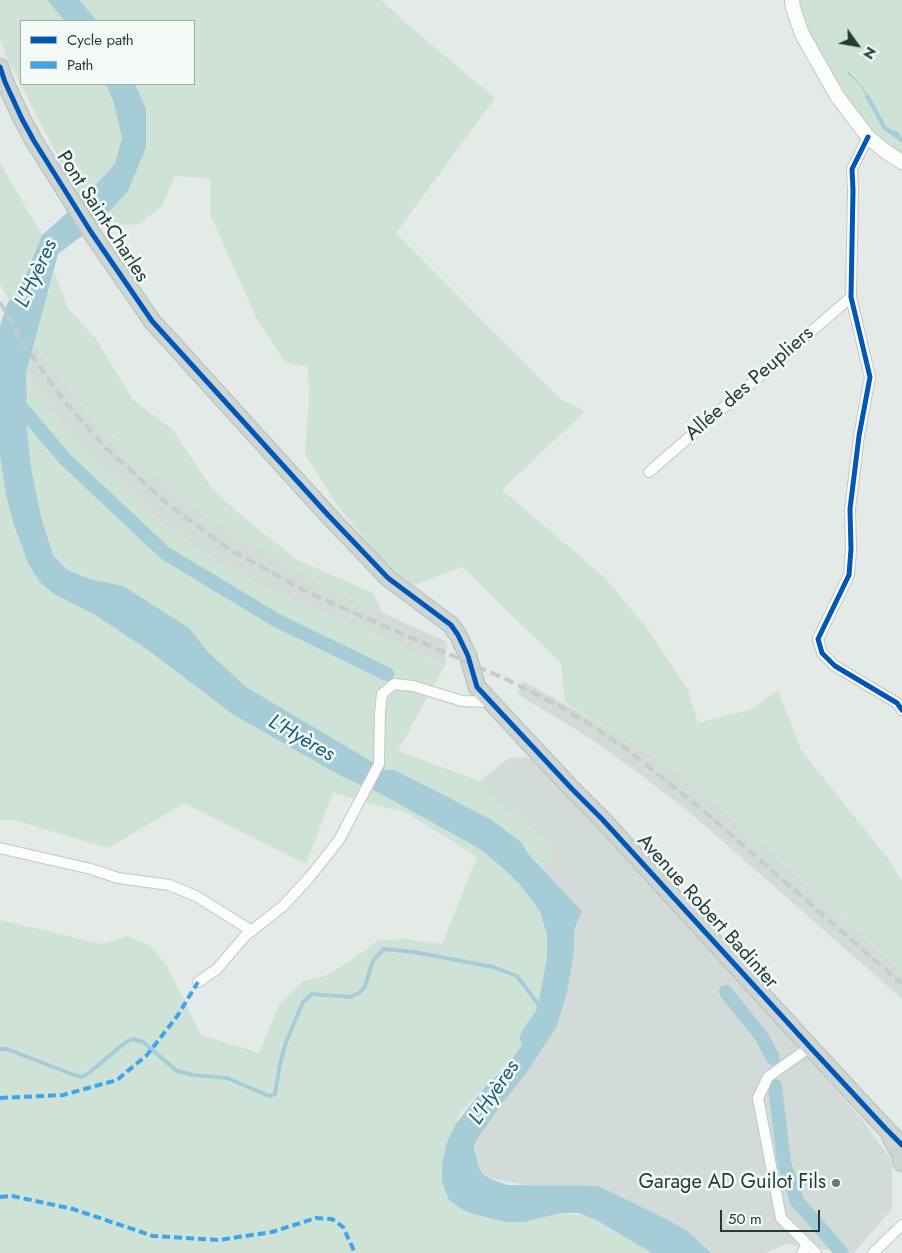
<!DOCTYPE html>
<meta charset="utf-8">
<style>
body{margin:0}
#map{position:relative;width:902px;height:1253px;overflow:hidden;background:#e4eae8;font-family:Jost,sans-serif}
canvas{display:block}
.legend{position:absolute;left:20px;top:20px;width:175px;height:65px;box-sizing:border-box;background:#f3f9f6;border:1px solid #9faeaa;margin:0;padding:6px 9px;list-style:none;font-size:15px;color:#223d38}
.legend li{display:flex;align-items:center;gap:10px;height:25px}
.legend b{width:25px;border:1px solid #9faeaa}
.north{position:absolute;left:832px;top:20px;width:50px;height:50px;-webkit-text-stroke:4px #f3f9f6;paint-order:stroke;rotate:122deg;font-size:14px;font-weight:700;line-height:20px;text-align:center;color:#223d38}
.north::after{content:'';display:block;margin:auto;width:18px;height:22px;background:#223d38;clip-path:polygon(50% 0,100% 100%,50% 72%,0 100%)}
.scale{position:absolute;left:720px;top:1210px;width:100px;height:22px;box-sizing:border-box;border:2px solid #223d38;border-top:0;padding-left:6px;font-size:15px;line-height:18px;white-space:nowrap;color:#223d38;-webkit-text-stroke:4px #f3f9f6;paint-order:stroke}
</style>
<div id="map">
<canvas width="902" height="1253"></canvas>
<ul class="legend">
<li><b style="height:6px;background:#0057b8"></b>Cycle path</li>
<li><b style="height:6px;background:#3ea4ec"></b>Path</li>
</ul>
<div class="north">N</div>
<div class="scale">50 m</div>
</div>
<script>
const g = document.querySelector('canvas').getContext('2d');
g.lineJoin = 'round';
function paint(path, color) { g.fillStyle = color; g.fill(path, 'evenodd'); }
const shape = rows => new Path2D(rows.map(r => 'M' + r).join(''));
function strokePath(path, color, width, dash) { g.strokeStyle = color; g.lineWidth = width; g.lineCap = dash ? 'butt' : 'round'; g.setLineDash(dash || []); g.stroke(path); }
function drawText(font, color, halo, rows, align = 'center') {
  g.font = font + ' Jost,sans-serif'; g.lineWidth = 5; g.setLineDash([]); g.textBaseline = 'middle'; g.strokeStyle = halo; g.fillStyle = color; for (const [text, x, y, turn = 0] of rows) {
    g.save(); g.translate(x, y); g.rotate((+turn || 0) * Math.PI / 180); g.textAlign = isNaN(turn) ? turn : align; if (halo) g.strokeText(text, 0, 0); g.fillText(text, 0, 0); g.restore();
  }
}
paint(shape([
 [33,343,88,413,151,474,281,563,332,590,447,642,445,665,266,588,207,555,161,522,104,470,70,436,26,373],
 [523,681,634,743,683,777,756,839,902,972,902,999,694,816,636,771,585,735,517,694],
 [539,757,861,1118,892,1161,892,1209,854,1253,785,1244,766,1253,710,1253,598,1187,527,1185,489,1178,479,1168,475,1157,477,1140,557,1026,567,993,574,951,574,930,582,911,541,868,552,862,549,842,507,810,480,781,509,758]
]), '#d3dbd8');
paint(shape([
 [0,0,381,0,408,25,495,98,396,233,560,399,585,411,502,490,604,577,646,627,688,690,698,723,750,710,778,690,801,750,890,861,902,881,902,972,756,839,683,777,634,743,565,703,561,663,462,567,414,585,384,562,338,506,305,454,309,401,308,367,285,362,256,317,210,214,210,179,175,176,162,206,140,224,114,225,111,210,85,197,81,201,5,54,0,38],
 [21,21,194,21,194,84,21,84],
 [797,0,902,0,902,158,864,127,802,26],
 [0,163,42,235,18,294,15,310,0,284],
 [54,271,68,308,96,339,133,400,171,428,212,489,249,522,297,560,373,593,383,613,332,590,281,563,243,541,193,509,151,474,88,412,33,343],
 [0,332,26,373,70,436,104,470,161,522,207,555,266,588,445,665,398,751,480,781,507,810,549,842,552,862,541,868,524,872,531,879,555,916,559,960,551,1001,533,1031,519,1050,462,1111,446,1145,442,1182,561,1213,588,1216,652,1253,0,1253,0,920,102,944,128,936,150,946,167,966,201,1035,259,1053,280,1003,302,981,323,977,351,960,379,940,407,939,442,944,477,857,407,813,333,793,306,864,184,803,108,848,14,820,0,820]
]), '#cee3d6');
paint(shape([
 [47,0,79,0,97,21,65,21],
 [848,71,862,86,884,127,898,132,902,139,902,143,896,134,882,128,860,85,847,73],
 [106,84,135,84,146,109,146,147,128,191,98,224,58,254,26,373,27,430,31,468,41,517,53,555,67,570,90,579,123,586,189,628,207,651,246,687,374,763,380,770,394,770,428,787,490,819,520,841,529,855,582,911,574,930,574,951,567,993,557,1026,527,1072,501,1105,477,1140,474,1149,479,1168,483,1174,489,1178,507,1185,598,1186,662,1217,686,1230,711,1253,652,1253,596,1220,578,1213,561,1213,524,1222,506,1222,473,1214,463,1210,449,1200,442,1182,442,1165,446,1145,455,1125,488,1083,505,1068,533,1031,547,1016,557,978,559,960,559,933,551,906,530,879,510,858,485,838,386,783,348,766,240,704,156,641,61,584,49,574,39,558,25,520,18,493,8,429,5,388,11,331,18,294,42,235,85,197,115,164,122,138,114,103]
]), '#a6ccd7');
strokePath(shape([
 [867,96,885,128,902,140],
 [0,1049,7,1049,74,1075,82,1077,90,1072,126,1042,133,1039,143,1042,177,1071,193,1075,227,1078,269,1096,275,1094,280,1064,286,1042,303,1002,312,994,350,997,359,993,365,987,372,963,376,957,384,949,414,952,493,967,517,976,547,1016]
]), '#a6ccd7', 4);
strokePath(shape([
 [5,388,65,459,165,553,276,620,387,674],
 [726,992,762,1037,773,1058],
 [775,1086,784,1163,797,1201,842,1253]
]), '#a6ccd7', 14);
strokePath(shape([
 [18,309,11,331,7,364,5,388,8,429,18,493,25,520,39,558,49,574,61,584,102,605,156,641,239,704,348,766,386,783,485,838,510,858,531,879,551,906,559,933,559,960,551,1001,547,1016,532,1038]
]), '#a6ccd7', 24);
const minor = shape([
 [868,137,852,169,853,190,851,297,870,377,859,436,850,509,851,549,849,575,818,639,822,653,835,666,897,703,902,710],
 [649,472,851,297],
 [0,848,91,869,118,878,169,885,196,896,252,931],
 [198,982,217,969,245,936,283,906,309,878,339,840,379,764,380,713,382,694,394,684,413,686,462,701,490,702],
 [810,1047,768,1077,758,1098,781,1218,816,1253],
 [802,1253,807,1244],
 [873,1253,902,1225]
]);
const tertiary = shape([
 [792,0,793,8,802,34,837,96,868,137,885,151,902,162]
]);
const primary = shape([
 [0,67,5,82,22,119,34,141,91,232,152,321,328,515,388,578,451,625,458,635,468,656,477,687,572,789,602,819,810,1047,886,1129,902,1145],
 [891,1138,901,1156,902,1163]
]);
strokePath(minor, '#c1c7c5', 12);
strokePath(tertiary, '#c1c7c5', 16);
strokePath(primary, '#bdc6c4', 19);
strokePath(minor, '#fbfcfc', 10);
strokePath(tertiary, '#fbfcfc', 14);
strokePath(primary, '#ced6d4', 16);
strokePath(shape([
 [0,302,23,343,64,401,105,447,170,506,229,549,309,593,508,680,561,707,592,726,625,748,698,806,902,984]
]), '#c7cbca', 4, [10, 5]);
strokePath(shape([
 [0,1098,63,1095,117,1080,147,1055,178,1015,198,982],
 [0,1197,12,1196,73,1209,153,1236,219,1240,272,1232,316,1218,332,1219,343,1227,355,1253]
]), '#3ea4ec', 4, [8, 4]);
strokePath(shape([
 [0,67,5,82,22,119,34,141,91,232,152,321,328,515,388,578,451,625,458,635,468,656,477,687,572,789,602,819,810,1047,886,1129,902,1145],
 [868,137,852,169,853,190,851,297,870,377,859,436,850,509,851,549,849,575,818,639,822,653,835,666,897,703,902,710]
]), '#0057b8', 5);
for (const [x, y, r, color] of [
 [836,1183,5,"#667a76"]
]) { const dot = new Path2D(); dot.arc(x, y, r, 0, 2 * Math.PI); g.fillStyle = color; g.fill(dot); strokePath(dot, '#f3f9f6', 2); }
drawText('20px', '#223d38', '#f3f9f6', [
 ["Pont Saint-Charles",102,217,57],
 ["Allée des Peupliers",750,384,-41],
 ["Avenue Robert Badinter",707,912,48]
]);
drawText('20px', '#223d38', '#f3f9f6', [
 ["Garage AD Guilot Fils",826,1183]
], 'right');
drawText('italic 21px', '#1d6178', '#f3f9f6', [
 ["L'Hyères",37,274,-65],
 ["L'Hyères",301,739,30],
 ["L'Hyères",495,1093,-56]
]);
</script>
